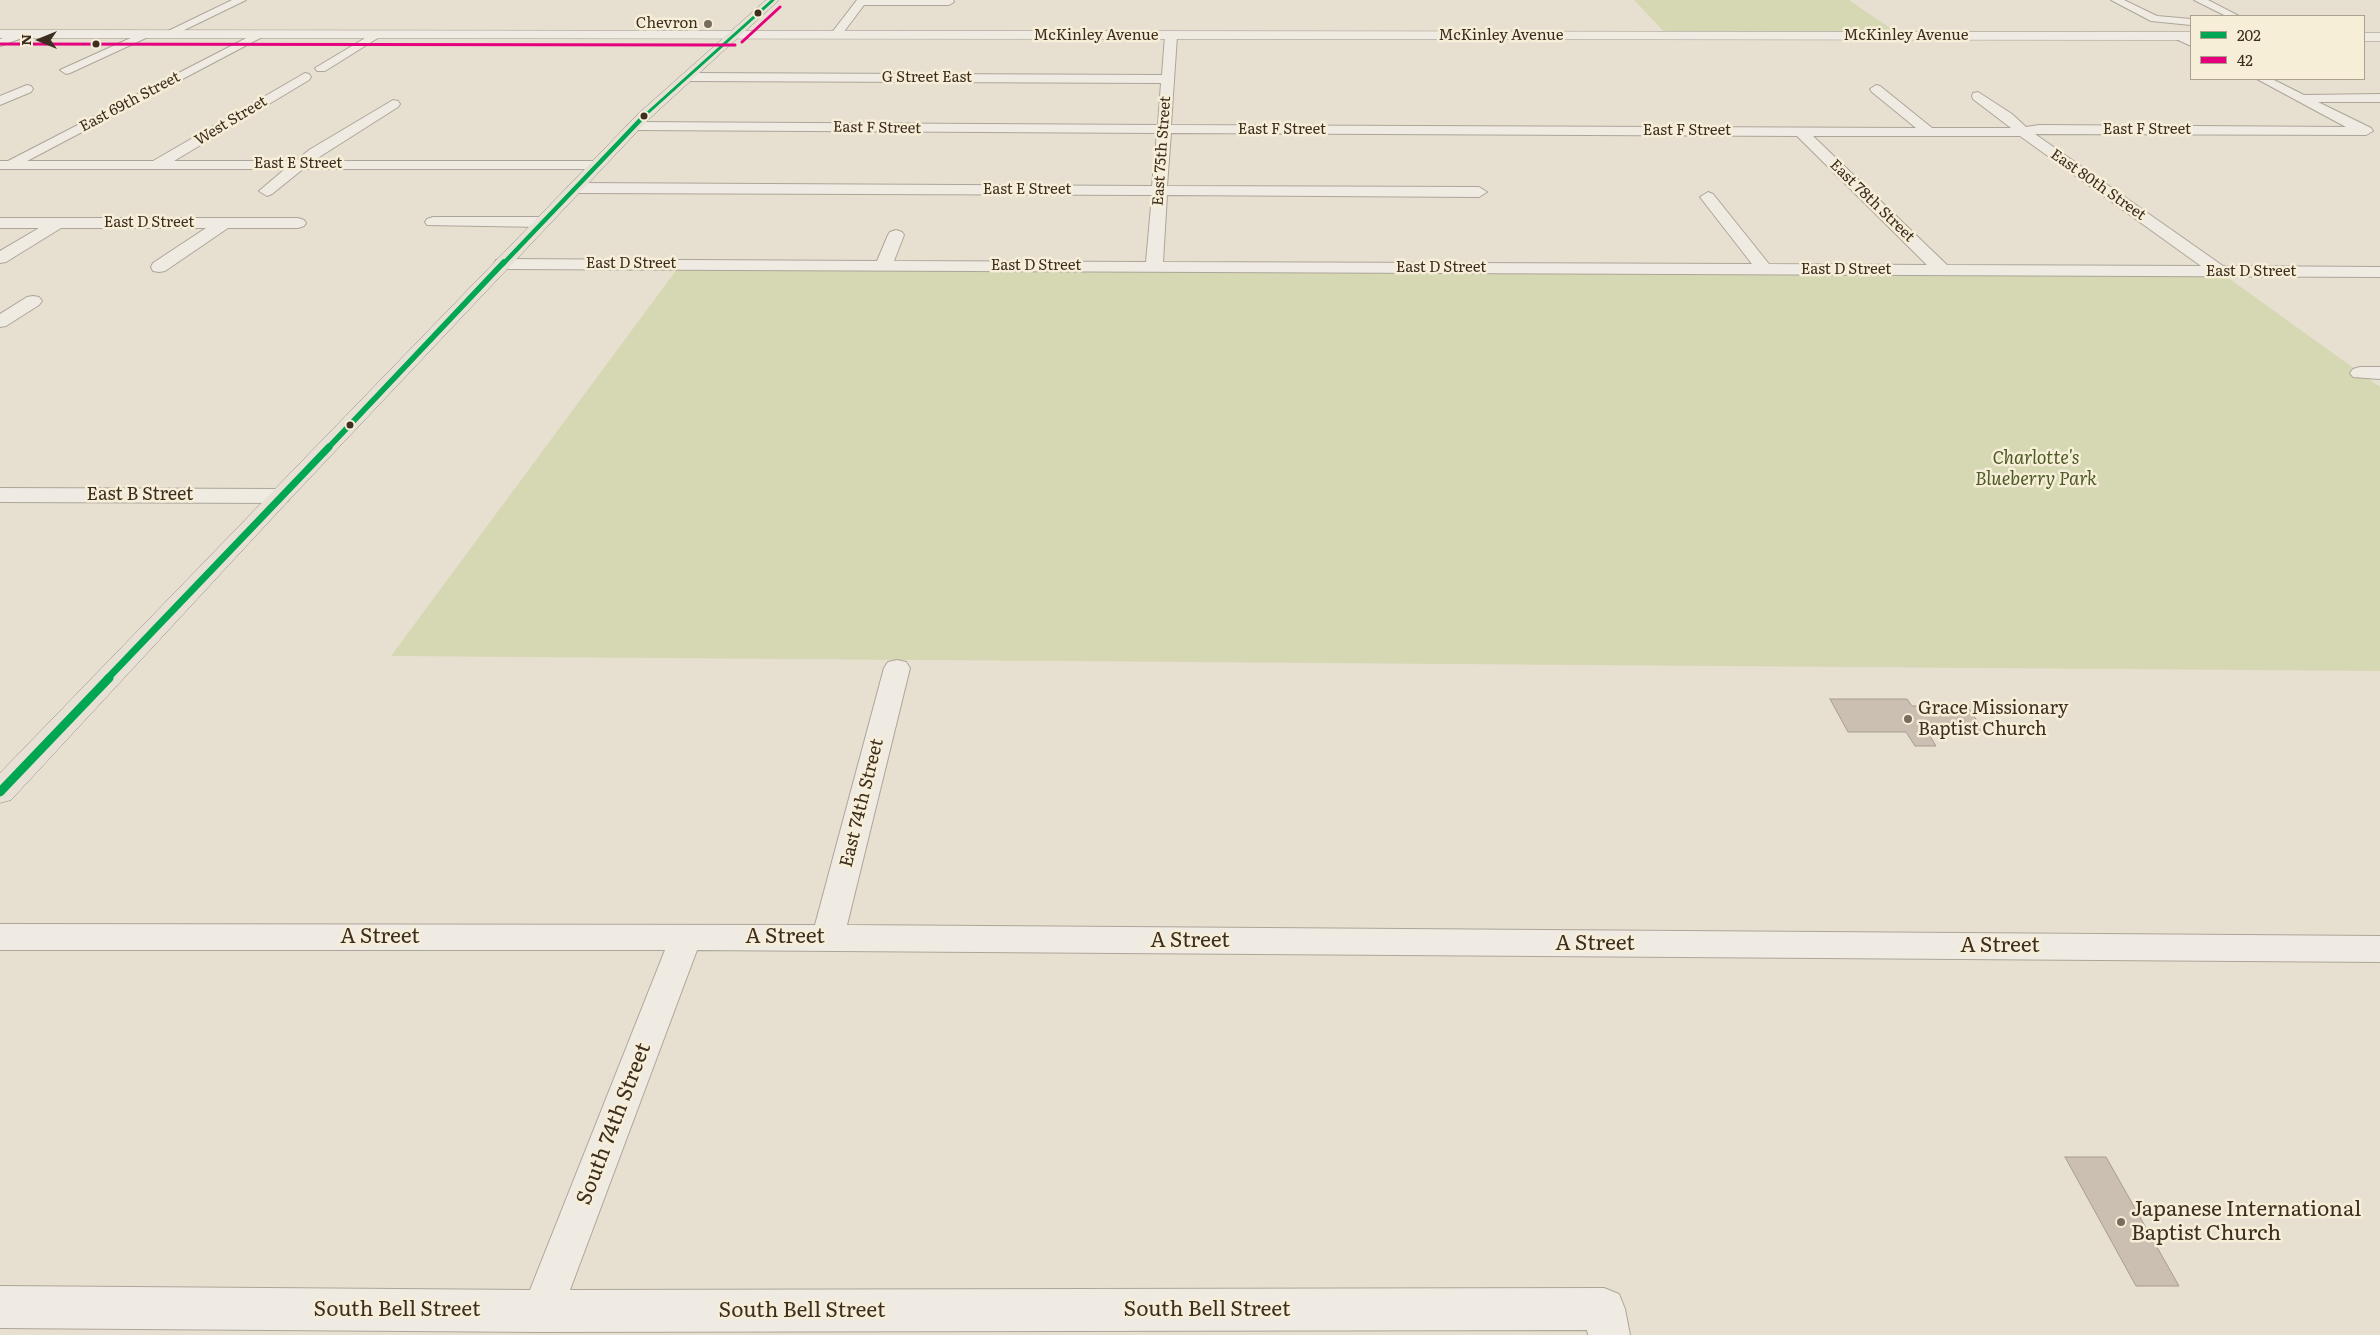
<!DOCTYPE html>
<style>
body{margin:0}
#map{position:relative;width:2380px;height:1335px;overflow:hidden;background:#e7e0d1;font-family:Literata,serif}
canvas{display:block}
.legend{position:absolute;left:2190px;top:15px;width:175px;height:65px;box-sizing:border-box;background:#f7eed8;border:1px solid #ada18e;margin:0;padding:6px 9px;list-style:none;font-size:15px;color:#3d2e20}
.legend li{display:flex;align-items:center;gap:10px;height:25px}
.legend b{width:25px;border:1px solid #ada18e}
.north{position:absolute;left:15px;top:15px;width:50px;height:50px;-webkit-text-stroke:4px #f7eed8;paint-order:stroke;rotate:270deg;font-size:14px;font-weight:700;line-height:20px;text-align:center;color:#3d2e20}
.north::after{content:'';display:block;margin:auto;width:18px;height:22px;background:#3d2e20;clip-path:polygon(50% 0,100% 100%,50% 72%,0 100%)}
</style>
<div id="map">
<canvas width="2380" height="1335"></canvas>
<ul class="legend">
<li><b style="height:6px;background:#00a651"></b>202</li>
<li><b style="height:6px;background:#e5007d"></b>42</li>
</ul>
<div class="north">N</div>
</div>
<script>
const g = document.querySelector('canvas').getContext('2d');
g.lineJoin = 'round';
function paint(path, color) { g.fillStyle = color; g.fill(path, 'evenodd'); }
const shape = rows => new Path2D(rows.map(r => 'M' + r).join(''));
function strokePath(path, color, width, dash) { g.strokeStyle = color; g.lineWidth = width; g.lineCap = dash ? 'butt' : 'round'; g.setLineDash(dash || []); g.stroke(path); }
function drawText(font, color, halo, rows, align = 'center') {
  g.font = font + ' Literata,serif'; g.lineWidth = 5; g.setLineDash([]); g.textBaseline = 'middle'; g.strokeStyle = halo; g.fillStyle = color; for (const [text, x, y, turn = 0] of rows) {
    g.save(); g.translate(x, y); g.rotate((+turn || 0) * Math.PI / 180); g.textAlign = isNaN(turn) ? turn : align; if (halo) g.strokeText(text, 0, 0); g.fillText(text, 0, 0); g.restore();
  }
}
paint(shape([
 [1634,0,1849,0,1900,35,1667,35],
 [680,265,2220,272,2380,387,2380,671,391,656]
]), '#d6d7b3');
const building = shape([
 [1830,699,1907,699,1912,706,1967,706,1984,731,1927,731,1936,746,1915,746,1906,732,1848,732,1830,699],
 [2065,1157,2106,1157,2179,1286,2136,1286,2065,1157]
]);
paint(building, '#cbbfb2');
strokePath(building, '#a89c90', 1);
const street = shape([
 [232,0,246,0,172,36,168,37,162,34,232,0],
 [857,0,953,0,954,2,949,5,864,5,840,37,832,37,830,35,857,0],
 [2111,0,2124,0,2157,16,2191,19,2191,25,2151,21,2111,0],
 [2194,0,2208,0,2239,16,2226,16,2194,0],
 [260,31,266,34,264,36,27,161,153,161,305,73,309,74,311,77,309,80,174,161,296,161,309,150,393,100,398,101,400,104,398,107,313,161,596,161,603,165,596,169,303,169,272,194,267,196,259,191,285,169,0,169,0,161,8,161,260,31],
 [377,31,381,32,383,34,381,36,325,71,317,71,315,68,377,31],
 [21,32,25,33,27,35,25,37,0,46,0,39,21,32],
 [144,32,148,33,150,35,148,37,70,73,66,74,60,70,144,32],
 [1171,33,1177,36,1171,125,1916,128,1872,92,1870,89,1876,85,1880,86,1932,128,2011,128,1973,99,1972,96,1973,93,1978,92,2012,114,2026,127,2039,125,2346,127,2257,79,2272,79,2304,95,2380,94,2380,102,2318,102,2371,128,2373,131,2366,135,2035,134,2223,266,2380,267,2380,277,502,269,496,268,494,264,496,260,502,259,877,261,888,235,890,232,896,230,902,232,904,235,894,261,1146,262,1152,195,575,193,567,188,575,183,1152,186,1157,133,634,130,627,126,634,122,1158,125,1161,83,687,81,681,77,687,73,1162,75,1165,36,1171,33],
 [1171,133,1797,136,1927,265,1769,264,1713,194,1708,192,1700,197,1752,264,1163,262,1167,195,1479,197,1487,192,1479,187,1167,186,1171,133],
 [1813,136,2020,136,2201,266,1947,265,1813,136],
 [2178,33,2191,38,2191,46,2174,38,2172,36,2178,33],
 [27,85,31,86,33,89,31,92,0,105,0,96,27,85],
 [433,217,542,217,548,219,550,222,548,225,542,227,427,225,425,222,427,219,433,217],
 [0,218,298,218,304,220,306,223,304,226,298,228,228,228,165,271,159,272,153,271,151,267,153,263,206,228,61,228,6,262,0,263,0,251,39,228,0,228,0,218],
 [33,296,39,297,42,301,39,305,6,326,0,327,0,314,27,297,33,296],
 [2360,367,2380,367,2380,379,2353,377,2350,373,2353,369,2360,367],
 [0,488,280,489,288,491,291,496,288,501,280,503,0,502,0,488],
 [897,660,906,662,910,668,847,925,2380,936,2380,962,697,950,570,1290,1604,1288,1619,1294,1625,1309,1630,1335,1588,1335,1587,1330,542,1332,0,1328,0,1286,530,1290,665,950,0,950,0,924,815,925,884,668,888,662,897,660]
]);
const secondary = shape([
 [0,30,2191,32,2191,40,0,38,0,30],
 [2364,33,2380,33,2380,41,2364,41,2364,33]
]);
const primary = shape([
 [766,0,779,0,649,119,288,501,11,800,0,803,0,773,639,113,766,0]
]);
strokePath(street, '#ada599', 2);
strokePath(secondary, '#9c958a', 1);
strokePath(primary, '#928b80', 1);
paint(street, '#efebe3');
paint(secondary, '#efebe3');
paint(primary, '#e6e1d4');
strokePath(shape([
 [643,117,773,0]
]), '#00a651', 3);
strokePath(shape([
 [503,264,644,116]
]), '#00a651', 4.5);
strokePath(shape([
 [328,448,504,262]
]), '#00a651', 5.5);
strokePath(shape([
 [107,679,329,447]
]), '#00a651', 7);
strokePath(shape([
 [0,792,109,678]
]), '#00a651', 9);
strokePath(shape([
 [742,42,780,7],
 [0,44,735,45]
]), '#e5007d', 3);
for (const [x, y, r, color] of [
 [758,13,4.5,"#3d2e20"],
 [708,24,5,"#786c5e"],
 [96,44,4.5,"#3d2e20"],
 [644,116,4.5,"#3d2e20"],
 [350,425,4.5,"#3d2e20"],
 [1908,719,5,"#786c5e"],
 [2121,1222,5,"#786c5e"]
]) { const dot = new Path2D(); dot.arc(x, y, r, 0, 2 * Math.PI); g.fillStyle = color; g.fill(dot); strokePath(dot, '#f7eed8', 2); }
drawText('15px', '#3d2e20', '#f7eed8', [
 ["Chevron",698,24]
], 'right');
drawText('15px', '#3d2e20', '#f7eed8', [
 ["McKinley Avenue",1096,36],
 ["McKinley Avenue",1501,36],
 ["McKinley Avenue",1906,36],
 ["G Street East",927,78],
 ["East 69th Street",130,102,-28],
 ["West Street",231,121,-31],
 ["East F Street",877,128,1],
 ["East F Street",1282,130],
 ["East F Street",2147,130],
 ["East F Street",1687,131],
 ["East 75th Street",1162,151,-86],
 ["East E Street",298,164],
 ["East 80th Street",2098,185,35],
 ["East E Street",1027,190],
 ["East 78th Street",1872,201,44],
 ["East D Street",149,223],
 ["East D Street",631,264],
 ["East D Street",1036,266],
 ["East D Street",1441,268],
 ["East D Street",1846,270],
 ["East D Street",2251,272]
]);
drawText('italic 18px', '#4d5a26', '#f7eed8', [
 ["Charlotte's",2036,459],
 ["Blueberry Park",2036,480]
]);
drawText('18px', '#3d2e20', '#f7eed8', [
 ["East B Street",140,495],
 ["East 74th Street",862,803,-76]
]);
drawText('18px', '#3d2e20', '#f7eed8', [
 ["Grace Missionary",1918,709],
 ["Baptist Church",1918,730]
], 'left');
drawText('21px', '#3d2e20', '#f7eed8', [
 ["A Street",380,937],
 ["A Street",785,937],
 ["A Street",1190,941],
 ["A Street",1595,944],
 ["A Street",2000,946],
 ["South 74th Street",614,1124,-69],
 ["South Bell Street",397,1310],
 ["South Bell Street",1207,1310],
 ["South Bell Street",802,1311]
]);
drawText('21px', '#3d2e20', '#f7eed8', [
 ["Japanese International",2131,1210],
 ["Baptist Church",2131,1234]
], 'left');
</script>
